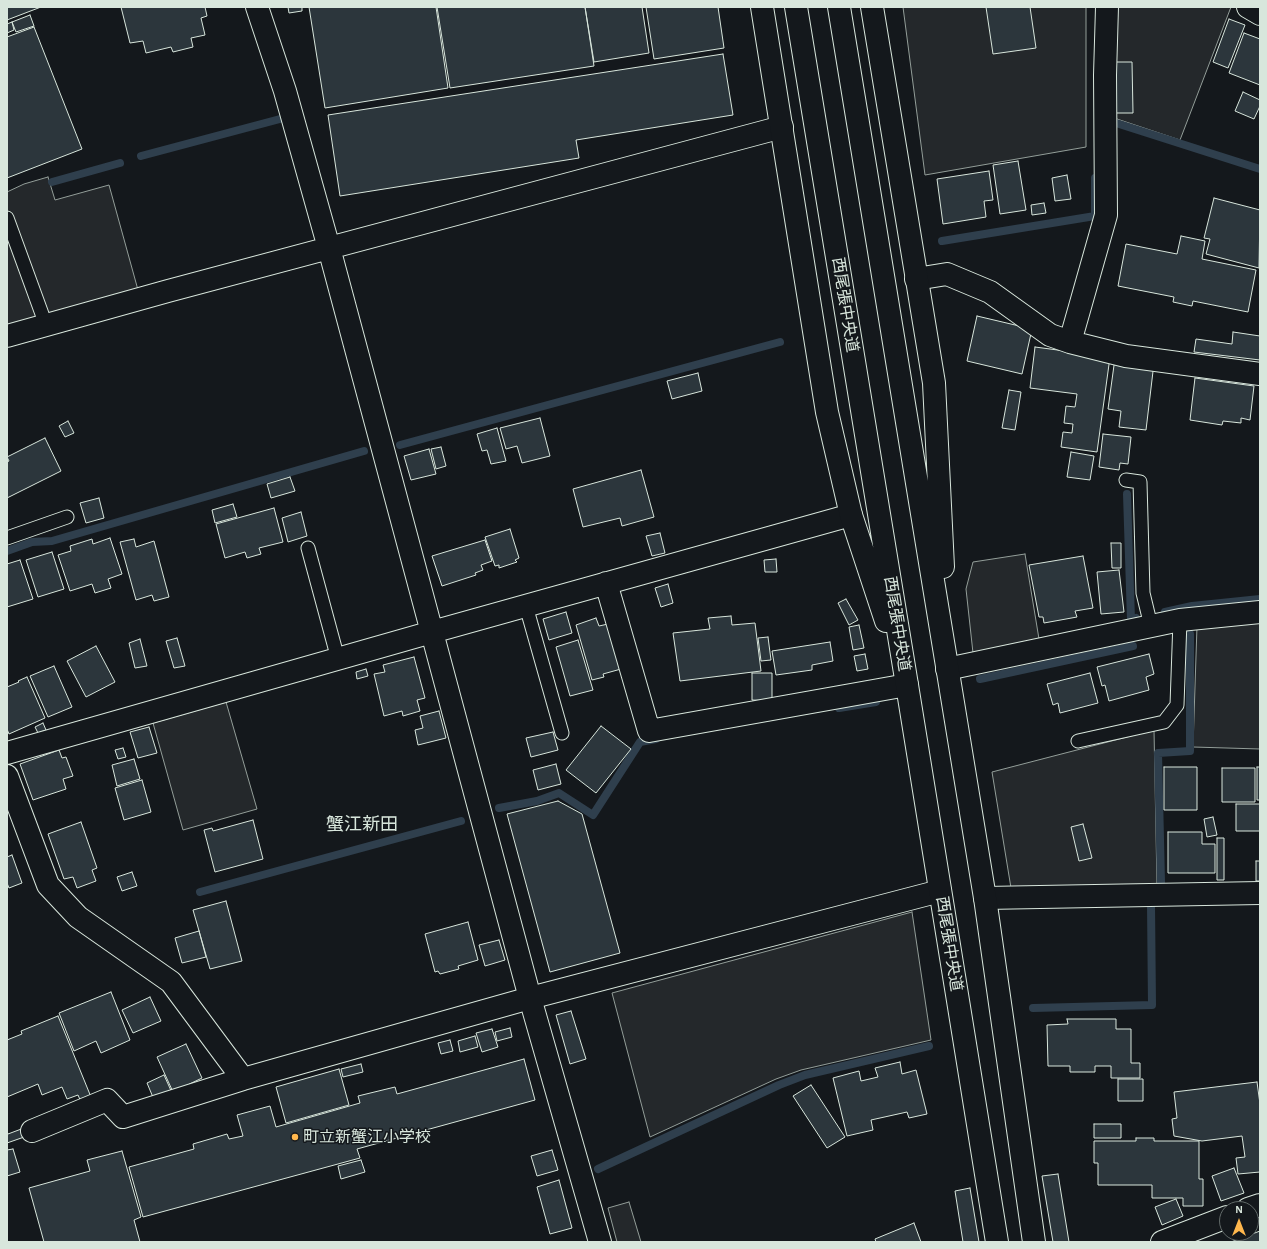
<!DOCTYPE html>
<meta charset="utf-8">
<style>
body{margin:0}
#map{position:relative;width:1267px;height:1249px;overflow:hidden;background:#14181c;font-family:"Alegreya Sans",sans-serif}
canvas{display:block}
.frame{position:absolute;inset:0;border:8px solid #d8e6dc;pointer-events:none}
.north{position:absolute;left:1219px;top:1201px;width:40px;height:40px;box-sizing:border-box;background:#14181c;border:1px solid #626a69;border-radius:50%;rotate:0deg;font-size:11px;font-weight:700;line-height:16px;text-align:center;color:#d8e6dc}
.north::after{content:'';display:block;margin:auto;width:14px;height:18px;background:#ffb74d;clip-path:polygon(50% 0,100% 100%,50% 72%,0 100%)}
</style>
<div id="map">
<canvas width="1267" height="1249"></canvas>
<div class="frame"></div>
<div class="north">N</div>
</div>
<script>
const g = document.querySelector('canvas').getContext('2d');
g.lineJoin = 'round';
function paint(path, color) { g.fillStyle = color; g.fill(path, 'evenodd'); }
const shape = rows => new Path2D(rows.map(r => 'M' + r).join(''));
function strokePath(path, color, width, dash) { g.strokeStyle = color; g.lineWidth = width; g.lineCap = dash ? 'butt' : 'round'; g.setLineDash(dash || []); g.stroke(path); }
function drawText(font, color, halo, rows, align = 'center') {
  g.font = font + ' "Alegreya Sans","Noto Sans JP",sans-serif'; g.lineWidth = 3; g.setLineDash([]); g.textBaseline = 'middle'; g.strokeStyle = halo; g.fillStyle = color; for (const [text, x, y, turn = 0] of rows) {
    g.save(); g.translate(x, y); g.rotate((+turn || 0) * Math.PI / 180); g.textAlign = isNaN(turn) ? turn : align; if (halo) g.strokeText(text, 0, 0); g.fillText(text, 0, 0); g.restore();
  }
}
const parking = shape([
 [903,7,1086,7,1086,147,925,175,903,7],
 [1113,7,1231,7,1180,140,1111,117,1113,7],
 [48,177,55,200,109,185,138,290,7,326,7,192,24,184,48,177],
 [1025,554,1039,639,973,653,966,589,973,562,1025,554],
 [1260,619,1260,749,1193,747,1197,626,1260,619],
 [226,702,257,809,183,830,153,723,226,702],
 [1154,730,1157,885,1011,888,992,772,1154,730],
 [912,912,931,1040,801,1070,776,1079,650,1137,612,993,912,912],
 [629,1202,641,1242,617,1242,608,1208,629,1202]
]);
paint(parking, '#24282b');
strokePath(parking, '#939e99', 1);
strokePath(shape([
 [1116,123,1260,169],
 [141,156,280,119],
 [52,182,120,163],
 [942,241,1095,216,1095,178],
 [400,445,780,342],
 [1127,494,1131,620,1136,618],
 [7,551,32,542,52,541,364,451],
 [1165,612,1192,606,1260,599],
 [980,679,1133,646],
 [839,708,876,702],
 [499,808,537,801,559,793,593,815,640,742,656,739],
 [1161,882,1158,753,1190,751,1190,634],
 [200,892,461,821],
 [1033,1008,1152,1005,1151,905],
 [598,1169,779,1085,805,1075,929,1046]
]), '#2f3f4d', 8);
const building = shape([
 [7,7,41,7,7,20,7,7],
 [121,7,205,7,207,16,201,18,205,35,191,38,193,47,173,52,171,47,146,53,143,41,130,43,121,7],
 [288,7,302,7,302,11,289,13,288,7],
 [309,7,436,7,448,88,325,108,309,7],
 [437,7,585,7,594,66,450,88,437,7],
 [585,7,642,7,649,53,594,62,585,7],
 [646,7,718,7,724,48,654,59,646,7],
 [986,7,1030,7,1036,48,993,54,986,7],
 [30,15,34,26,16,32,12,22,30,15],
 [1229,19,1245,25,1228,68,1213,62,1229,19],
 [12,22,14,30,7,33,7,24,12,22],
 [34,27,82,149,7,178,7,37,34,27],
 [1244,33,1260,39,1260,85,1229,73,1244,33],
 [723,54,733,115,576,140,579,158,340,196,328,115,723,54],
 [1114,62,1132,62,1133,113,1114,113,1114,62],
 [1243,92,1260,100,1260,106,1254,119,1235,111,1243,92],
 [1018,161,1026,210,1000,214,993,165,1018,161],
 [989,171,993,200,984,201,986,217,943,224,937,179,989,171],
 [1067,175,1071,199,1055,201,1052,178,1067,175],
 [1214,198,1260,210,1259,268,1206,254,1210,239,1204,238,1214,198],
 [1044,203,1046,213,1032,215,1031,205,1044,203],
 [1181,236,1205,241,1202,259,1256,270,1248,312,1193,301,1192,306,1173,302,1174,297,1118,286,1126,244,1177,254,1181,236],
 [977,316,1032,329,1022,374,967,361,977,316],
 [1233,332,1260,336,1260,360,1194,352,1196,339,1232,344,1233,332],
 [1035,347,1110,357,1097,452,1061,447,1063,432,1072,433,1073,424,1064,423,1066,406,1075,407,1077,394,1030,388,1035,347],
 [1115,358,1154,363,1146,430,1119,427,1121,411,1108,409,1115,358],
 [698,373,702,391,672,399,667,381,698,373],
 [1195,378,1254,386,1250,420,1241,418,1241,423,1223,421,1222,425,1190,420,1195,378],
 [1009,390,1021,392,1015,430,1002,428,1009,390],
 [540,418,550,456,522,463,517,446,506,449,500,428,540,418],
 [68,421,74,433,65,437,59,426,68,421],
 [497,428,506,461,491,464,487,450,482,451,477,434,497,428],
 [1103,434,1131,437,1128,464,1120,463,1119,470,1099,467,1103,434],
 [45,438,61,471,7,498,7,462,9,461,7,457,45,438],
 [441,447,446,466,436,469,431,449,441,447],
 [429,449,436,474,411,480,404,456,429,449],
 [1071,452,1094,456,1090,480,1067,477,1071,452],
 [641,470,654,517,622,526,620,518,583,527,573,489,641,470],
 [290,477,295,491,271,498,267,484,290,477],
 [99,498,104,518,86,523,80,503,99,498],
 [233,504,237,517,215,523,212,510,233,504],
 [274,508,283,542,259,548,261,554,247,558,245,552,225,558,216,524,274,508],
 [301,512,307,536,288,542,282,518,301,512],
 [510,529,519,558,515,560,517,562,499,568,499,565,495,566,485,537,510,529],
 [660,533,665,553,652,556,646,536,660,533],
 [110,538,122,574,108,579,111,588,95,593,92,584,70,591,58,555,71,551,70,546,92,539,93,544,110,538],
 [134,539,136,547,154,541,169,597,154,601,152,595,136,600,120,542,134,539],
 [485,540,492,561,481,565,483,570,475,573,476,575,442,586,432,556,485,540],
 [1111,543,1121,543,1121,568,1112,568,1111,543],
 [52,552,64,589,38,597,26,560,52,552],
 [1083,556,1093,608,1075,611,1077,617,1044,623,1043,617,1039,617,1029,565,1083,556],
 [776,559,777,572,765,572,764,560,776,559],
 [20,560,33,599,7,607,7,564,20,560],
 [1119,570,1124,612,1101,614,1097,572,1119,570],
 [668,584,673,603,661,607,655,588,668,584],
 [846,599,858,620,849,625,838,603,846,599],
 [566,612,572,633,549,640,543,619,566,612],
 [731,616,732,625,755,623,761,671,680,681,673,633,710,629,708,618,731,616],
 [596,618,599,626,608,624,621,669,603,674,604,677,592,680,576,625,596,618],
 [859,625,864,648,853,650,849,627,859,625],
 [768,637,771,660,761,661,758,638,768,637],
 [177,638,185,666,174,668,166,641,177,638],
 [140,639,147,666,135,668,129,643,140,639],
 [578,640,593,690,570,696,556,647,578,640],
 [830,642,833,661,812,665,812,670,776,675,772,651,830,642],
 [96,646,115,682,86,697,67,661,96,646],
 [865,654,868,669,857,671,854,656,865,654],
 [1149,654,1154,674,1146,677,1149,690,1109,701,1105,685,1102,686,1097,667,1149,654],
 [414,657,425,698,417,700,420,711,403,716,402,711,384,716,374,674,385,672,383,665,414,657],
 [54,666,72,707,48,717,30,676,54,666],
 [366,669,368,676,357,679,356,672,366,669],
 [752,673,772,673,772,701,752,700,752,673],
 [1090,673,1098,703,1060,713,1058,703,1053,705,1047,684,1090,673],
 [27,677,45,718,9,734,7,729,7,687,19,682,18,681,27,677],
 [439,711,446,738,418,745,415,730,423,728,420,716,439,711],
 [43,723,46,730,38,733,35,727,43,723],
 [601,726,631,749,596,793,566,770,601,726],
 [149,727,157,753,138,758,130,732,149,727],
 [553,732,558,750,531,757,526,738,553,732],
 [123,748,126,757,118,759,115,750,123,748],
 [59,750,62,758,66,757,73,776,63,779,66,789,33,800,20,764,59,750],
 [134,759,140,779,117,786,112,765,134,759],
 [556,764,561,784,538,790,533,770,556,764],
 [1164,767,1197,767,1197,810,1164,810,1164,767],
 [1257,767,1260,767,1260,800,1257,800,1257,767],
 [1222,768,1255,768,1255,802,1222,802,1222,768],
 [142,780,151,812,124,820,115,788,142,780],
 [558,801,582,814,620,953,550,972,507,814,558,801],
 [1236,804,1260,804,1260,831,1236,831,1236,804],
 [1213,817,1217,835,1207,837,1204,819,1213,817],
 [253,820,263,859,215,872,204,830,212,828,213,831,253,820],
 [81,822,97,868,92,870,96,881,77,888,73,877,64,879,48,834,81,822],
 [1083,824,1092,858,1079,861,1071,827,1083,824],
 [1168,832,1202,832,1202,844,1215,844,1215,873,1168,873,1168,832],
 [1217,838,1224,838,1224,880,1217,880,1217,838],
 [12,855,22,883,9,888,7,883,7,857,12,855],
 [1256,861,1260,861,1260,881,1256,881,1256,861],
 [132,872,137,886,122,891,117,877,132,872],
 [226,901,242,961,210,969,193,910,226,901],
 [468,922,478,960,458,966,459,969,440,974,438,971,435,972,425,934,468,922],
 [199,931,206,957,182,963,175,938,199,931],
 [499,940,505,960,485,966,479,945,499,940],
 [111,992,130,1040,101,1053,96,1041,74,1051,59,1013,111,992],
 [150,997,161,1021,133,1033,122,1010,150,997],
 [571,1011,586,1059,570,1064,556,1015,571,1011],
 [58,1016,91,1097,81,1102,78,1095,67,1099,62,1087,42,1095,38,1084,7,1097,7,1040,22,1034,21,1031,58,1016],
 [1067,1019,1116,1019,1116,1029,1131,1029,1131,1063,1140,1063,1140,1078,1111,1078,1111,1066,1095,1066,1095,1072,1070,1072,1070,1066,1048,1066,1047,1025,1068,1024,1067,1019],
 [510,1028,512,1037,497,1041,495,1032,510,1028],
 [492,1029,498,1047,482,1052,476,1033,492,1029],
 [475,1036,478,1047,460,1052,458,1041,475,1036],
 [450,1040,453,1051,441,1054,438,1043,450,1040],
 [186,1044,202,1078,173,1092,157,1057,186,1044],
 [524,1059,535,1100,357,1149,360,1158,143,1217,129,1167,194,1149,193,1144,227,1134,229,1139,243,1136,237,1115,270,1106,276,1127,360,1103,358,1096,395,1087,397,1094,524,1059],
 [900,1062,902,1074,916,1070,927,1114,909,1118,907,1112,871,1120,873,1130,847,1136,833,1078,859,1071,861,1081,878,1077,875,1068,900,1062],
 [361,1064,363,1072,343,1077,341,1069,361,1064],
 [339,1069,349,1105,286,1123,276,1087,339,1069],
 [164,1075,173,1095,155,1102,147,1083,164,1075],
 [1118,1079,1143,1079,1143,1101,1118,1101,1118,1079],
 [1257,1082,1260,1104,1260,1172,1238,1174,1236,1158,1245,1157,1242,1136,1202,1141,1174,1136,1172,1119,1177,1118,1174,1092,1257,1082],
 [811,1085,845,1137,827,1148,793,1096,811,1085],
 [1094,1124,1121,1124,1121,1138,1094,1138,1094,1124],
 [24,1128,27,1136,7,1143,7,1132,8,1134,24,1128],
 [1136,1138,1154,1138,1154,1141,1199,1141,1199,1179,1203,1179,1203,1206,1183,1206,1183,1198,1152,1198,1152,1185,1098,1185,1098,1163,1094,1163,1094,1141,1136,1141,1136,1138],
 [13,1149,20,1172,7,1176,7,1150,13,1149],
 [552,1150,558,1170,537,1176,531,1156,552,1150],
 [122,1151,141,1217,134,1220,140,1242,44,1242,29,1188,90,1171,87,1160,122,1151],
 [361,1160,365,1172,341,1179,338,1166,361,1160],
 [1234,1168,1244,1193,1221,1201,1212,1176,1234,1168],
 [1058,1174,1069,1242,1053,1242,1042,1176,1058,1174],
 [559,1180,572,1228,550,1234,537,1187,559,1180],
 [970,1188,979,1242,963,1242,955,1191,970,1188],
 [1176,1199,1183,1216,1162,1225,1155,1207,1176,1199],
 [914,1223,921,1242,876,1242,875,1239,914,1223],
 [1260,1231,1260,1242,1231,1242,1260,1231]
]);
paint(building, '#2c363c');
strokePath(building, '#d8e6dc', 1);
const service = shape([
 [7,218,46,325],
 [1126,480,1140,482,1143,593,1151,626],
 [7,538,67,517],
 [308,548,338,659],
 [526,606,562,733],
 [1078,741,1164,722,1177,705,1180,620]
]);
const minor = shape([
 [257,7,285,91,329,248,530,998,600,1242],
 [1248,7,1260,14],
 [916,279,947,274,990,292,1050,335,1070,342,1126,356,1260,374],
 [7,336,168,291,782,127],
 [1070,342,1106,215,1105,75,1107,7],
 [606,583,649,731,907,685],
 [947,669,1180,620,1260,612],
 [7,753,432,632,851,515],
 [7,776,48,885,78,917,171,982,243,1079,530,998,940,891],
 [985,898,1260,893],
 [32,1131,107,1100,123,1117,243,1079]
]);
const primary = shape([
 [762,7,827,412,851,515,886,621],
 [796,7,907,685,997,1242],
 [839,7,985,898,1034,1242],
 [872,7,934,383,943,567],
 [1248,1209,1260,1205],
 [1162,1242,1227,1217]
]);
strokePath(service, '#d8e6dc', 15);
strokePath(minor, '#d8e6dc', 24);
strokePath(primary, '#d8e6dc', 24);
strokePath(service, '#14181c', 13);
strokePath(minor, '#14181c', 22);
strokePath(primary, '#14181c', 22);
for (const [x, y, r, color] of [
 [295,1137,4,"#ffb74d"]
]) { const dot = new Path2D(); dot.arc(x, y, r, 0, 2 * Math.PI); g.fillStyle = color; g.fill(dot); strokePath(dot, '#14181c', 1.5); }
drawText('16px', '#d8e6dc', '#14181c', [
 ["西尾張中央道",845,305,81],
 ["西尾張中央道",897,624,81],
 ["西尾張中央道",949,944,81]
]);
drawText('16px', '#d8e6dc', '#14181c', [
 ["町立新蟹江小学校",303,1137]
], 'left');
drawText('18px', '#d8e6dc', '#14181c', [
 ["蟹江新田",362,825]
]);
</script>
